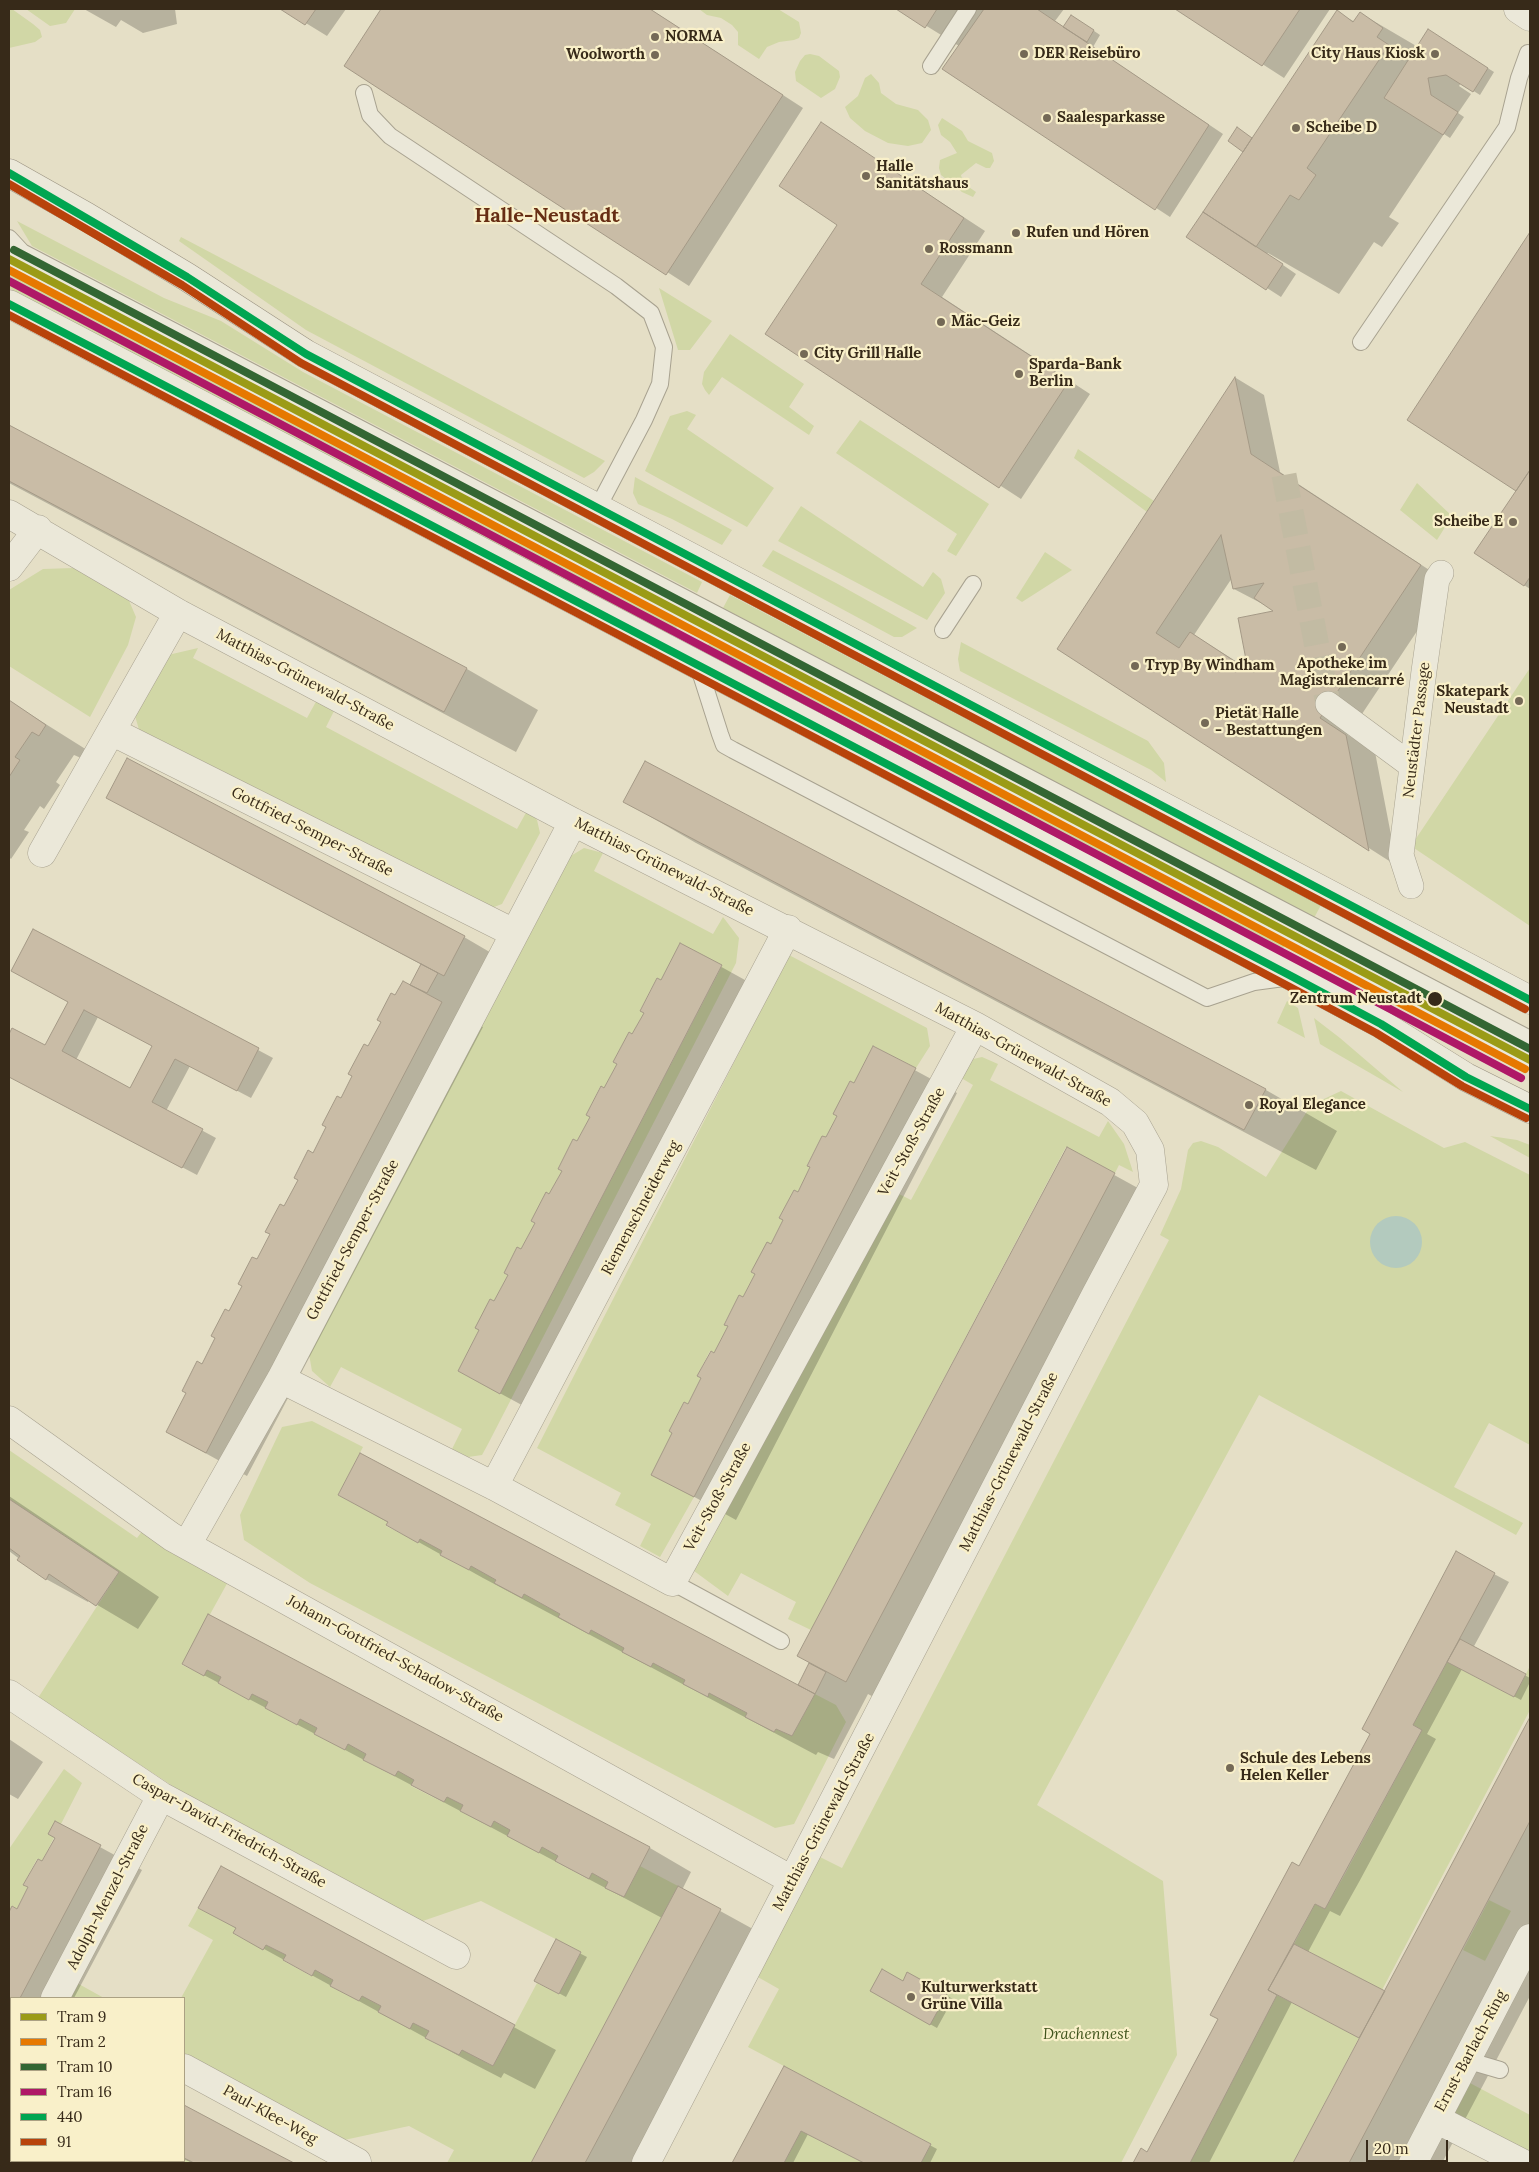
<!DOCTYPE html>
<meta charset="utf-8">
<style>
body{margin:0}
#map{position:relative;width:1539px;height:2172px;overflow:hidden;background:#e5dfc6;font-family:Lora,serif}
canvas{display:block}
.frame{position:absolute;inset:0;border:10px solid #372a19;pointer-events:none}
.legend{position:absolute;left:10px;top:1997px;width:175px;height:165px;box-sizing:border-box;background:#f9f0c9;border:1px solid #aba183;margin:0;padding:6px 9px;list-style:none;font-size:15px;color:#372a19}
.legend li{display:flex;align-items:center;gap:10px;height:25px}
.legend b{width:25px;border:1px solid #aba183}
.scale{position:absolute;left:1366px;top:2140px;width:82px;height:22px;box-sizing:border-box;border:2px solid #372a19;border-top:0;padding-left:6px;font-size:15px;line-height:18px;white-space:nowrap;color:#372a19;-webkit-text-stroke:4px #f9f0c9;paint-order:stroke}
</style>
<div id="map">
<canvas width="1539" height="2172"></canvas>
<div class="frame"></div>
<ul class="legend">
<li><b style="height:6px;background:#9b9b17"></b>Tram 9</li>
<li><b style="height:6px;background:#e67801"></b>Tram 2</li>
<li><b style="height:6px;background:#363"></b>Tram 10</li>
<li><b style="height:6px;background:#af1867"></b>Tram 16</li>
<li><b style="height:6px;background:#00a651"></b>440</li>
<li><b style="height:6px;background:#b8430b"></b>91</li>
</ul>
<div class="scale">20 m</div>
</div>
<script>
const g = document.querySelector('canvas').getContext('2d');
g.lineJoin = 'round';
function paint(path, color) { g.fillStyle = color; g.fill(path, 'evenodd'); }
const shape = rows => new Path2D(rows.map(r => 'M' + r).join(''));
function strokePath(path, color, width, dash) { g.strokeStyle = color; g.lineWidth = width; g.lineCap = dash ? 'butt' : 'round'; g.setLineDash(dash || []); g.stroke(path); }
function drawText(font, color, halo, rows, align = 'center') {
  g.font = font + ' Lora,serif'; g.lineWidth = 4.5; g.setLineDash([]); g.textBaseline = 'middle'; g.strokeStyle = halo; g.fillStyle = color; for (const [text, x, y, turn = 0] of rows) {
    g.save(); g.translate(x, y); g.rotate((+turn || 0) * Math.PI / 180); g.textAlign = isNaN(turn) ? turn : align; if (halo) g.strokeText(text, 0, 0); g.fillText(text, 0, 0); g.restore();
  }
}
paint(shape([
 [9,9,12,9,33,24,40,30,42,37,35,42,9,48],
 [26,9,75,9,66,23,50,26],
 [699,9,778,9,799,22,801,33,799,38,794,40,779,42,767,47,759,59,738,45,738,32,732,25,721,18,707,15],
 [810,54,819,56,839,71,840,77,835,89,821,98,796,81,795,72,800,61,805,55],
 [871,74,879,83,881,93,896,104,918,110,928,120,931,130,922,143,908,146,888,143,865,131,850,118,845,107,858,96,865,78],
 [942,118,962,131,968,141,992,153,994,161,990,168,986,168,976,163,961,175,963,183,976,192,973,197,962,192,941,175,939,168,940,160,957,153,950,142,941,135,938,125],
 [17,221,164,298,221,321,303,372,702,582,697,593,32,246],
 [181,237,445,376,605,461,594,472,584,478,306,330,179,241],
 [9,270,679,623,671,637,9,288],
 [659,288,712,321,690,350,678,350],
 [730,334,804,384,789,407,814,426,809,435,722,377,709,395,705,390,702,384,704,372],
 [687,411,696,415,687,429,774,488,747,527,645,471,670,416],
 [860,420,989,504,956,556,947,551,957,534,836,453],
 [1078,449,1154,501,1147,512,1074,458],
 [635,477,732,530,722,545,672,519,638,504,633,493],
 [1417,483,1452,516,1437,540,1400,510],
 [801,506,923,587,933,572,941,579,945,593,927,620,778,541],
 [773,550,836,583,917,628,902,637,894,637,762,566],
 [1045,552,1072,570,1022,602,1016,598],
 [73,568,127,596,136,617,128,645,90,717,9,666,9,590,43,569],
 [730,595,1321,905,1314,918,723,608],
 [711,640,1288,940,1281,952,704,652],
 [961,642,1148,741,1164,763,1166,782,1151,770,960,671,958,659],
 [198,648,193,658,307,718,318,698,336,707,326,727,517,829,528,809,537,820,540,833,502,904,486,910,140,733,135,716,168,655],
 [1530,668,1530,926,1411,846],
 [584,848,603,853,594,871,713,934,723,917,739,938,736,963,488,1444,482,1455,468,1457,452,1449,462,1429,341,1367,330,1387,312,1371,309,1354,569,857],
 [680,943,722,966,500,1393,458,1371,479,1330,490,1299,494,1301,508,1275,504,1273,517,1248,521,1249,535,1223,531,1221,546,1193,549,1194,562,1171,558,1169,573,1139,577,1141,590,1117,586,1115,600,1087,604,1088,617,1064,613,1062,629,1032,632,1034,644,1013,640,1010,657,978,661,980],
 [789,955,927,1028,930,1046,916,1068,873,1046,854,1083,850,1081,834,1114,837,1116,826,1137,822,1136,807,1165,810,1167,798,1192,794,1190,779,1218,783,1220,771,1244,751,1272,755,1274,743,1297,739,1296,724,1324,728,1326,714,1353,710,1351,697,1376,701,1378,688,1404,684,1402,669,1431,672,1433,694,1497,660,1557,640,1546,651,1524,615,1505,621,1493,537,1448],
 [1287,1001,1298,1008,1305,1038,1277,1023],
 [1314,1018,1340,1038,1403,1092,1325,1047,1320,1044],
 [982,1057,998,1064,990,1080,1099,1137,1108,1121,1124,1144,1133,1172,1119,1165,1115,1173,1066,1147,811,1630,788,1619,796,1602,741,1573,728,1596,690,1568,895,1192,911,1200,973,1085,958,1076,969,1060],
 [1341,1091,1444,1148,1465,1142,1530,1175,1530,1445,1489,1423,1454,1487,1523,1523,1516,1535,1259,1395,1037,1805,1163,1881,1177,2055,1121,2163,921,2163,931,2144,748,2047,779,1989,756,1976,820,1857,842,1868,1169,1240,1160,1235,1181,1189,1188,1150,1193,1143,1201,1141,1218,1147,1266,1177,1311,1105],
 [1490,1136,1517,1140,1530,1145,1530,1158],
 [312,1421,363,1447,338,1495,388,1522,386,1526,418,1542,420,1539,442,1551,440,1555,469,1570,471,1566,496,1580,494,1583,522,1598,524,1594,560,1614,559,1617,589,1634,591,1630,624,1648,651,1667,653,1663,685,1680,683,1684,707,1697,709,1693,747,1713,745,1717,774,1732,776,1729,792,1736,815,1694,836,1705,846,1722,794,1824,775,1828,310,1583,244,1540,240,1515,282,1427],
 [9,1450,137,1538,146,1526,229,1580,182,1665,203,1675,207,1670,221,1677,218,1683,249,1700,252,1694,268,1702,266,1708,296,1725,300,1719,317,1728,314,1734,345,1750,348,1744,366,1754,363,1760,394,1776,398,1771,414,1780,411,1786,443,1802,447,1797,463,1805,460,1811,491,1827,494,1821,558,1856,556,1862,588,1879,592,1873,608,1882,606,1888,624,1897,640,1866,678,1886,531,2163,447,2163,454,2150,409,2126,335,2142,184,2060,184,1998,181,1998,213,1940,188,1926,198,1908,236,1928,234,1934,263,1949,266,1945,286,1955,284,1961,311,1976,315,1970,333,1980,330,1986,359,2001,362,1996,381,2006,378,2012,413,2023,429,2031,426,2038,459,2055,462,2050,493,2066,537,1983,559,1994,581,1952,481,1901,414,1924,214,1813,38,1698,119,1572,9,1499],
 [1447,1662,1514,1697,1530,1666,1530,1710,1382,1990,1294,1944,1315,1904,1325,1909,1345,1874,1422,1730,1413,1725],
 [64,1769,82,1783,42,1861,37,1859,23,1885,28,1887,17,1909,12,1906,9,1912,9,1849],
 [1489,1900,1511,1911,1485,1961,1463,1950],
 [77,1983,104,1998,69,1998],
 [1277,1995,1359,2038,1293,2163,1190,2163],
 [1470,2083,1530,2115,1530,2157,1452,2118],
 [801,2131,864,2163,784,2163],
 [184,2158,194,2163,95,2163,96,2161,184,2161]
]), '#d1d7a6');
paint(shape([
 '1370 1242a26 26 0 1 1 52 0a26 26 0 1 1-52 0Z'
]), '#b3cabe');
paint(shape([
 [84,9,175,9,177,24,143,33,121,20,116,27],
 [283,9,346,9,327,36],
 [383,9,650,9,803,108,689,286,346,66],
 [899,9,1064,9,1055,21,1064,27,1078,20,1100,35,1093,47,1223,134,1170,217,944,69,959,46],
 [1177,9,1330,9,1284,78],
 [1337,12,1355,22,1360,13,1418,47,1435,35,1494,72,1480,95,1461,83,1459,86,1471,94,1458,113,1464,117,1450,138,1444,134,1389,217,1399,223,1382,247,1374,242,1339,294,1268,253,1267,254,1296,274,1281,297,1188,237,1245,151,1244,133,1253,139],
 [821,124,985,231,942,297,1090,394,1021,499,767,334,839,225],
 [1530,233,1530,589,1476,553,1518,490,1409,420],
 [1236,378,1264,395,1280,472,1449,583,1348,735,1375,752,1397,866,1058,649],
 [1232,578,1234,589,1276,611,1250,670,1194,635],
 [9,427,467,669,538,710,516,752,9,483],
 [9,701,87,750,81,758,74,755,56,782,60,785,44,809,40,806,24,830,29,832,11,859,9,857],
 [646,763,1266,1090,1337,1131,1316,1170,696,843,625,802],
 [108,797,464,937,505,961,468,1018,483,1027,247,1476,167,1432,396,997,410,986,422,965],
 [34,930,273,1058,251,1098,190,1066,166,1111,216,1138,197,1175,9,1076,9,1037,13,1030,46,1047,70,1002],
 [98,1017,154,1046,131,1089,76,1060],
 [680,944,763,990,542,1416,459,1371],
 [874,1048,957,1093,736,1520,653,1474],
 [1067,1149,1156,1198,888,1705,868,1694,834,1759,818,1752,816,1755,483,1578,388,1525,389,1523,339,1495,798,1686],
 [9,1496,159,1597,138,1629,89,1600,88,1602,46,1579,9,1551],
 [1494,1574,1509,1582,1473,1648,1530,1678,1530,1682,1521,1700,1462,1669,1427,1734,1436,1739,1359,1882,1340,1916,1330,1911,1308,1952,1385,1993,1530,1719,1530,1996,1442,2163,1295,2163,1361,2039,1292,2002,1209,2163,1134,2163,1141,2150,1148,2154,1299,1867],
 [209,1616,650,1848,691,1872,682,1890,762,1934,640,2163,532,2163,662,1918,183,1664],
 [9,1739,43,1762,18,1799,9,1794],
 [56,1823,142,1870,74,1998,11,1998,11,2118,9,2123,9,1915,13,1908,18,1910,56,1837],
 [221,1868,556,2050,535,2089,504,2073,501,2078,468,2061,235,1933,237,1929,200,1907],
 [556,1941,587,1957,566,1997,542,1984],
 [908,1974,953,1999,937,2028,871,1991,903,1982],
 [784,2067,937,2149,930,2163,866,2163,808,2134,793,2163,733,2163],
 [184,2106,292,2163,192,2163,184,2159]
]), '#0003');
const building = shape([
 [280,9,316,9,305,25,280,9],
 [381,9,650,9,783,95,666,275,344,66,381,9],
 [896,9,937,9,925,28,896,9],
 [984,9,1037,9,1209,125,1155,210,942,69,984,9],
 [1175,9,1300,9,1262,66,1175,9],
 [1337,10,1353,22,1360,12,1383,28,1377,37,1389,45,1307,168,1316,175,1299,200,1290,195,1256,247,1203,212,1337,10],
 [1071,15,1094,30,1087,42,1063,27,1071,15],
 [1428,29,1488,68,1473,92,1446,75,1428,78,1431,95,1458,112,1443,135,1384,98,1428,29],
 [821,122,964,218,921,284,1069,381,999,488,765,334,837,225,779,186,821,122],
 [1237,127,1252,138,1243,152,1228,141,1237,127],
 [1203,212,1283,264,1266,290,1186,237,1203,212],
 [1530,232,1530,470,1516,491,1407,420,1530,232],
 [1235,377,1251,454,1421,565,1320,718,1346,735,1369,851,1057,649,1235,377],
 [1221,535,1233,589,1264,583,1254,598,1273,611,1238,618,1248,670,1190,632,1179,648,1156,633,1221,535],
 [9,425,467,668,444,712,9,481,9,425],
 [1530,470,1530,577,1524,586,1474,553,1530,470],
 [9,700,46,725,39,736,32,732,15,757,20,760,9,777,9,700],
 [127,758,465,936,444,976,106,798,127,758],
 [645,761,1266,1089,1244,1130,623,802,645,761],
 [33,929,259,1048,237,1091,175,1059,152,1102,203,1129,182,1168,9,1077,9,1034,12,1028,45,1045,68,1002,11,971,33,929],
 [84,1010,152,1046,130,1088,62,1051,84,1010],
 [680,943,722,965,500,1394,458,1371,479,1330,475,1328,490,1299,494,1301,508,1275,504,1273,517,1247,521,1249,535,1223,531,1221,546,1192,549,1194,562,1171,558,1169,573,1139,577,1141,590,1117,586,1115,601,1086,604,1088,617,1064,613,1062,629,1032,632,1034,644,1013,640,1011,657,978,661,980,680,943],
 [421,964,438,973,427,993,410,985,421,964],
 [403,981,442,1002,206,1453,166,1432,186,1393,182,1391,197,1361,202,1364,215,1338,211,1336,225,1309,229,1311,242,1286,238,1284,252,1257,257,1259,270,1234,265,1232,280,1204,284,1206,298,1180,294,1178,308,1150,313,1153,326,1127,322,1125,337,1096,341,1098,352,1076,348,1074,364,1044,368,1046,381,1022,377,1020,391,993,395,995,403,981],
 [873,1046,916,1068,694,1497,651,1475,672,1433,669,1431,684,1402,688,1404,701,1378,697,1376,711,1351,714,1353,728,1326,724,1325,739,1295,743,1297,755,1274,751,1272,767,1242,771,1244,783,1220,779,1218,794,1190,798,1192,810,1167,807,1166,822,1136,826,1137,837,1116,833,1114,850,1081,854,1083,873,1046],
 [1067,1147,1115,1173,846,1682,797,1656,1067,1147],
 [360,1453,815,1694,792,1736,776,1729,774,1732,745,1717,747,1713,709,1693,708,1697,683,1684,685,1680,653,1663,651,1667,622,1652,624,1648,591,1630,589,1634,558,1617,560,1614,524,1594,522,1598,494,1583,496,1580,471,1566,469,1570,440,1555,442,1551,420,1539,418,1543,386,1525,388,1522,338,1495,360,1453],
 [9,1499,119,1572,96,1606,49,1574,46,1580,17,1560,20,1556,9,1548,9,1499],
 [1456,1551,1495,1573,1413,1725,1422,1730,1325,1909,1315,1904,1268,1990,1277,1995,1190,2163,1133,2163,1141,2148,1147,2152,1218,2019,1210,2015,1292,1862,1299,1866,1370,1734,1362,1729,1456,1551],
 [208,1614,650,1847,624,1897,605,1888,608,1882,592,1873,589,1879,555,1861,558,1856,542,1847,539,1853,507,1836,510,1830,494,1821,491,1827,460,1811,463,1805,447,1797,444,1802,411,1785,414,1780,398,1771,395,1776,363,1760,366,1754,348,1744,345,1750,314,1734,317,1728,300,1719,297,1725,265,1708,268,1702,252,1694,249,1700,218,1683,221,1677,207,1670,204,1676,182,1664,208,1614],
 [1460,1639,1526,1674,1514,1697,1447,1662,1460,1639],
 [809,1663,826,1672,815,1694,798,1685,809,1663],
 [1530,1717,1530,1821,1349,2163,1293,2163,1530,1717],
 [55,1821,101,1845,20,1998,11,1998,11,2016,9,2021,9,1912,12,1906,17,1909,28,1887,23,1885,38,1859,42,1861,55,1838,48,1834,55,1821],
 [221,1866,515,2025,493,2066,462,2050,459,2055,425,2038,429,2031,413,2023,410,2029,378,2012,381,2006,362,1996,359,2001,330,1986,333,1980,315,1970,312,1976,283,1960,286,1955,266,1945,263,1950,233,1933,236,1928,198,1908,221,1866],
 [678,1886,721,1909,585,2163,531,2163,678,1886],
 [556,1939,581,1952,559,1994,534,1981,556,1939],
 [1294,1944,1385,1991,1359,2038,1268,1990,1294,1944],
 [882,1969,903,1981,907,1972,947,1994,930,2025,870,1991,882,1969],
 [784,2066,931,2144,921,2163,864,2163,801,2131,784,2163,732,2163,784,2066],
 [184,2105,246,2138,294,2163,194,2163,184,2158,184,2105]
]);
paint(building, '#c9bca6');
strokePath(building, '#a49986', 1);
strokePath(shape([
 [1284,475,1328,704]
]), '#c2bba3', 25, [25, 12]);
const service = shape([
 [931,66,968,9],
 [364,93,370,115,390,136,616,286,651,313,664,347,660,384,644,420,597,509],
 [9,238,22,252,1530,1039],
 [9,259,1530,1060],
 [1361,342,1507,127,1519,78,1528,53],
 [943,630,973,584],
 [698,665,720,734,724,745,733,750,1207,998,1254,982,1291,977],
 [672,1582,781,1641],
 [1466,2060,1500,2070]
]);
const pedestrian = shape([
 [1328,704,1412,766],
 [1411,886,1401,855,1424,671,1437,579,1441,573]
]);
const minor = shape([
 [9,514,178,613,573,822,975,1026,1110,1102,1135,1123,1150,1150,1154,1185,1096,1294,646,2163],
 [9,567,38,529],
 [111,731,514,933],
 [42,853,178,613],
 [281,1379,494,1486,672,1582,975,1026],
 [9,1420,172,1537,792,1880],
 [494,1486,788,929],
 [188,1543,281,1379,573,822],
 [9,1694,161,1796,456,1955],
 [55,1998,161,1796],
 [184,2068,357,2162],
 [9,2092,11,2087],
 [1436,2119,1522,2163],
 [1413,2163,1530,1938]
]);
const tertiary = shape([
 [1518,9,1530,17]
]);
const secondary = shape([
 [9,173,87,217,187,277,306,354,1530,1000],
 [9,304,1293,977,1381,1024,1466,1077,1530,1109]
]);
strokePath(service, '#a8a290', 18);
strokePath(pedestrian, '#a8a290', 26);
strokePath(minor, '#a8a290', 29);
strokePath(tertiary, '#a8a290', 29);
strokePath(secondary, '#999180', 29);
strokePath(service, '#ebe8d9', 16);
strokePath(pedestrian, '#ebe8d9', 25);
strokePath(minor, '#ebe8d9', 28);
strokePath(tertiary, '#ebe8d9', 28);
strokePath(secondary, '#ebe8d9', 28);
strokePath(shape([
 [9,173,187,277,306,354,1530,1000],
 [9,304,1293,977,1381,1024,1466,1077,1530,1109]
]), '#00a651', 8);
strokePath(shape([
 [9,184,182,285,301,363,1525,1009],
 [9,315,1288,986,1376,1033,1462,1086,1526,1118]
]), '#b8430b', 8);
strokePath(shape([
 [9,259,1530,1060]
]), '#9b9b17', 8);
strokePath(shape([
 [9,270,1525,1069]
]), '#e67801', 8);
strokePath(shape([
 [14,250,1530,1049]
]), '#363', 8);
strokePath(shape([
 [9,281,1521,1078]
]), '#af1867', 8);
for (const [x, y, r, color] of [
 [655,37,5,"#746956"],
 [1024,54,5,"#746956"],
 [1435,54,5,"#746956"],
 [655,55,5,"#746956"],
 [1047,118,5,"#746956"],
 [1296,128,5,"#746956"],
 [866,176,5,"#746956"],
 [1016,233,5,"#746956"],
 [929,249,5,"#746956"],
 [941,322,5,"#746956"],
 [804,354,5,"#746956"],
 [1019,374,5,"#746956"],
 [1513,522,5,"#746956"],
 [1342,647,5,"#746956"],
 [1135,666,5,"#746956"],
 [1519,701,5,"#746956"],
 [1205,723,5,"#746956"],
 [1435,999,8,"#372a19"],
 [1249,1105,5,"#746956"],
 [1230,1768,5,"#746956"],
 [911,1997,5,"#746956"]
]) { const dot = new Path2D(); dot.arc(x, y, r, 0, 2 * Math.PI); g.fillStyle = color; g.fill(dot); strokePath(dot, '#f9f0c9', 2); }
drawText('bold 15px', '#372a19', '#f9f0c9', [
 ["NORMA",665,37],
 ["DER Reisebüro",1034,54],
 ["City Haus Kiosk",1425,54,"right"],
 ["Woolworth",645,55,"right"],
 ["Saalesparkasse",1057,118],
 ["Scheibe D",1306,128],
 ["Halle",876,167],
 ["Sanitätshaus",876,184],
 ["Rufen und Hören",1026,233],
 ["Rossmann",939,249],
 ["Mäc-Geiz",951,322],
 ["City Grill Halle",814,354],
 ["Sparda-Bank",1029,365],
 ["Berlin",1029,382],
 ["Scheibe E",1503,522,"right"],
 ["Apotheke im",1342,664,"center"],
 ["Magistralencarré",1342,681,"center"],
 ["Tryp By Windham",1145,666],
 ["Skatepark",1509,692,"right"],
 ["Neustadt",1509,709,"right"],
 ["Pietät Halle",1215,714],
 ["- Bestattungen",1215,731],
 ["Royal Elegance",1259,1105],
 ["Schule des Lebens",1240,1759],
 ["Helen Keller",1240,1776],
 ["Kulturwerkstatt",921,1988],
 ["Grüne Villa",921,2005]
], 'left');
drawText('15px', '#372a19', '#f9f0c9', [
 ["Matthias-Grünewald-Straße",305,680,28],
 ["Neustädter Passage",1417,730,-83],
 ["Gottfried-Semper-Straße",312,832,27],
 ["Matthias-Grünewald-Straße",664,867,27],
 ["Matthias-Grünewald-Straße",1023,1055,29],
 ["Veit-Stoß-Straße",912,1142,-61],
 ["Riemenschneiderweg",641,1208,-62],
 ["Gottfried-Semper-Straße",353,1240,-62],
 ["Matthias-Grünewald-Straße",1009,1462,-63],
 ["Veit-Stoß-Straße",718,1497,-61],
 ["Johann-Gottfried-Schadow-Straße",395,1659,29],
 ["Matthias-Grünewald-Straße",824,1822,-62],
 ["Caspar-David-Friedrich-Straße",229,1831,29],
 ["Adolph-Menzel-Straße",108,1897,-63],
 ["Ernst-Barlach-Ring",1471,2051,-62],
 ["Paul-Klee-Weg",270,2115,29]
]);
drawText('bold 15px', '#372a19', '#f9f0c9', [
 ["Zentrum Neustadt",1422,999]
], 'right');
drawText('italic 15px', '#41551d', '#f9f0c9', [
 ["Drachennest",1086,2035]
]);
drawText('bold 20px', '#672e14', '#f9f0c9', [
 ["Halle-Neustadt",547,216]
]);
</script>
